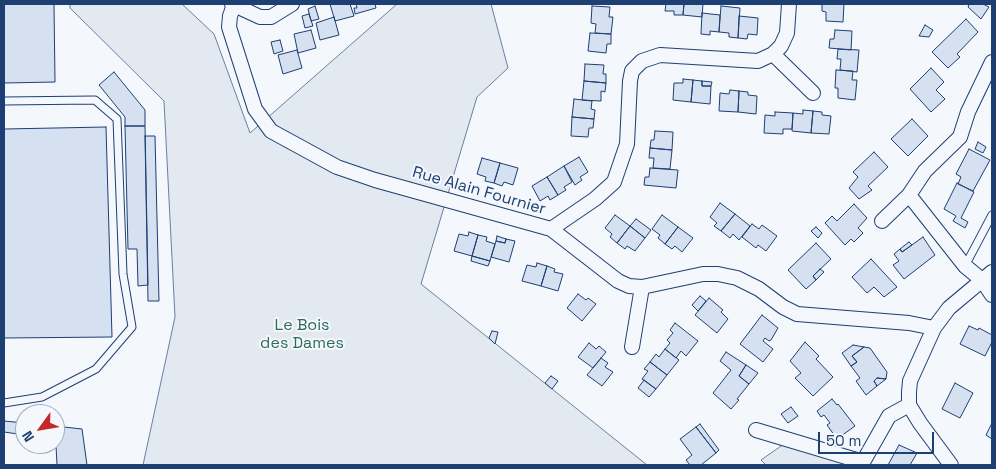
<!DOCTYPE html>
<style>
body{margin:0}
#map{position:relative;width:996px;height:469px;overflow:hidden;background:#f4f7fb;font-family:"Space Grotesk",sans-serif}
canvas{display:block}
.frame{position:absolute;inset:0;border:5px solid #1d3f73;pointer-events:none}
.north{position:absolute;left:15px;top:404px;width:50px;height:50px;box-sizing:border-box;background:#f4f7fb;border:1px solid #9eadc5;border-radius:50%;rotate:238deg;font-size:14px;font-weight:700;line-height:20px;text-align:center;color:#1d3f73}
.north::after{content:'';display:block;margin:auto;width:18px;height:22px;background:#c62828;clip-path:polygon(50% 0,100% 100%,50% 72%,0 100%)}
.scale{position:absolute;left:818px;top:432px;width:116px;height:22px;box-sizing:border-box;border:2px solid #1d3f73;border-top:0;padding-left:6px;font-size:15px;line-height:18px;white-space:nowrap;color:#1d3f73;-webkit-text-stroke:4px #f4f7fb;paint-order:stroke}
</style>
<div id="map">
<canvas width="996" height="469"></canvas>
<div class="frame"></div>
<div class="north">N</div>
<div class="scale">50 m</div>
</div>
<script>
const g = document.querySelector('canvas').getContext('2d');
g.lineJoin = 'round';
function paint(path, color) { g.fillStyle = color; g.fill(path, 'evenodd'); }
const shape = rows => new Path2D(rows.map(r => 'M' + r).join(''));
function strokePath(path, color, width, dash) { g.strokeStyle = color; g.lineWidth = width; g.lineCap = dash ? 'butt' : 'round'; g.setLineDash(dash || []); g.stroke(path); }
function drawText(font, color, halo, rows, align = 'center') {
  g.font = font + ' "Space Grotesk",sans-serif'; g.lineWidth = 4; g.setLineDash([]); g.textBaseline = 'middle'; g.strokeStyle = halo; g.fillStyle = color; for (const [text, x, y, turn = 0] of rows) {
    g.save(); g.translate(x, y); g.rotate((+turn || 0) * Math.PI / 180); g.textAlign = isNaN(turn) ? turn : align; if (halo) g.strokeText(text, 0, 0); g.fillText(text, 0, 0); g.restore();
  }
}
const green = shape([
 [70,4,182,4,214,34,250,133,397,4,491,4,508,68,477,97,421,284,647,465,143,465,175,317,164,101,70,8,70,4],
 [784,444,855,465,766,465,761,460,784,444]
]);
paint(green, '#e3e9f0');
strokePath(green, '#687fa3', 1);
const building = shape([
 [4,4,54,4,55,82,4,83,4,4],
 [330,4,350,4,354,16,335,21,330,4],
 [356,4,375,4,376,8,355,14,354,8,357,8,356,4],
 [666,4,684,4,683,15,674,15,674,11,665,11,666,4],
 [684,4,703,4,702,17,683,15,684,4],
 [822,4,844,4,843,22,826,21,826,12,822,11,822,4],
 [969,4,983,4,989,7,981,19,968,7,969,4],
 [315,6,319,19,311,21,308,9,315,6],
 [592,6,610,7,609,17,613,17,611,34,595,33,596,24,591,23,592,6],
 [721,6,740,8,738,38,729,37,729,33,719,32,721,6],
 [702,13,720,15,719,32,710,31,710,35,701,34,702,13],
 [309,14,313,26,305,28,302,16,309,14],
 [739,16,758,18,757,35,748,34,747,39,738,38,739,16],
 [334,17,339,35,320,40,316,23,334,17],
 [966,19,978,32,957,54,960,57,948,68,932,52,966,19],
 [925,25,933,30,929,37,919,36,925,25],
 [311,30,316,48,298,53,294,34,311,30],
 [835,30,852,31,851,50,829,48,830,39,834,39,835,30],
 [590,33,611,34,611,44,607,44,606,53,588,51,590,33],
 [280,40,283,51,274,54,271,42,280,40],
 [838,49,859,50,857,72,840,70,841,59,837,59,838,49],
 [297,50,302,68,283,74,278,55,297,50],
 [585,64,604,65,603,74,606,74,606,83,584,81,585,64],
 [931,68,944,82,936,90,945,99,931,112,910,89,931,68],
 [836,70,853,71,852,80,857,80,855,100,838,98,838,88,835,88,836,70],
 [114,72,145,110,145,126,125,126,125,117,99,85,114,72],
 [683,79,693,80,691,102,673,100,674,83,683,83,683,79],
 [693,80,702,81,702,86,711,86,710,104,691,102,693,80],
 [584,81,606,83,605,92,601,91,601,101,582,100,584,81],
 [702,81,712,82,711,86,702,86,702,81],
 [730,90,739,91,738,112,719,111,720,93,729,94,730,90],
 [739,91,748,92,748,95,757,96,756,114,738,112,739,91],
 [574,99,592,101,591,109,595,110,594,119,572,117,574,99],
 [803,110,813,111,811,133,792,131,793,113,803,114,803,110],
 [813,111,822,112,822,115,831,116,829,134,811,133,813,111],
 [775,112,793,113,792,129,783,129,783,134,764,133,765,115,775,116,775,112],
 [572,117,594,119,593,128,589,128,588,137,571,136,572,117],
 [912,119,928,136,908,156,891,139,912,119],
 [125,126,145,126,148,285,138,286,137,249,128,249,125,126],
 [106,127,112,337,4,338,4,129,106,127],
 [655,131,673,132,672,150,650,148,651,140,654,140,655,131],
 [145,136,155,136,159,301,148,301,145,136],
 [978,142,986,147,983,153,975,149,978,142],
 [650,148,672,150,670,169,653,168,654,158,649,158,650,148],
 [969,149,990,160,973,191,958,184,961,177,956,174,969,149],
 [874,152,888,167,868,186,872,190,859,199,849,188,858,177,853,172,874,152],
 [579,157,588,172,580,177,582,180,575,185,564,166,579,157],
 [482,158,500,163,494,183,485,181,486,177,477,174,482,158],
 [500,163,518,168,513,185,504,182,502,186,494,183,500,163],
 [564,166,572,182,564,187,566,190,558,195,547,177,564,166],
 [650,168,678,170,676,188,644,185,645,177,649,177,650,168],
 [547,177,558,195,550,200,548,196,540,201,532,186,547,177],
 [957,183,974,192,961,218,968,222,965,228,953,221,956,216,944,209,957,183],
 [720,203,735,214,721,231,714,226,717,223,710,217,720,203],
 [854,204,867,218,858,228,863,233,854,242,851,239,845,245,825,223,832,216,837,221,854,204],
 [735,214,750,226,739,240,733,234,730,238,721,231,735,214],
 [615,215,630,226,617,243,610,237,612,234,605,228,615,215],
 [662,215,678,227,665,244,658,238,660,235,652,229,662,215],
 [636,219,651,230,645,238,630,226,636,219],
 [752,224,759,229,762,225,777,236,766,251,758,245,756,248,742,237,752,224],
 [630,226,645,238,635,251,627,246,625,249,617,243,630,226],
 [678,227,693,238,682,252,675,246,672,249,665,244,678,227],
 [816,227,822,233,818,238,811,231,816,227],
 [469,232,478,235,472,256,454,251,459,234,468,236,469,232],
 [478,235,487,237,486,241,495,244,490,261,472,256,478,235],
 [497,236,506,239,505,243,496,241,497,236],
 [923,237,935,255,904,279,893,265,899,261,894,254,900,249,902,252,923,237],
 [506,239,515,241,509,262,491,257,496,241,505,243,506,239],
 [909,242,912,245,902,252,900,249,909,242],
 [816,243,831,259,813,276,816,280,806,289,788,270,816,243],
 [472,256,490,261,488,266,471,261,472,256],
 [871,259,897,287,884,297,874,287,867,293,852,277,871,259],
 [537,263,547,266,541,286,522,281,527,265,536,267,537,263],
 [547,266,555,269,554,272,563,274,558,291,541,286,547,266],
 [820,269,824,272,816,280,813,276,820,269],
 [578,294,586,300,588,298,596,304,582,321,567,308,578,294],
 [700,296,706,301,698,311,692,305,700,296],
 [709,298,723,310,721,312,728,319,717,333,695,315,709,298],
 [762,315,778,328,771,340,769,341,765,338,763,341,773,349,763,362,740,344,762,315],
 [675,323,698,341,686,356,681,351,676,358,665,349,670,343,667,340,673,333,670,330,675,323],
 [969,326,978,330,979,328,992,335,992,342,985,356,960,344,969,326],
 [492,331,498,332,495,344,489,338,492,331],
 [805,342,819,356,816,359,833,377,813,396,795,378,801,373,790,361,805,342],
 [589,343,596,349,599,346,606,352,593,368,578,357,589,343],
 [853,345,864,347,852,356,857,362,851,366,842,353,853,345],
 [864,347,870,348,887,372,886,379,877,378,874,381,877,386,866,395,856,381,860,378,851,366,857,362,852,356,864,347],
 [665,349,679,360,667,375,650,362,656,354,659,357,665,349],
 [726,352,746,365,739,376,749,384,737,399,739,400,731,409,713,393,731,370,720,361,726,352],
 [601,358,608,363,605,367,613,372,602,386,587,375,601,358],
 [650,362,667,375,656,389,642,379,648,371,644,369,650,362],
 [746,365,758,373,749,384,739,376,746,365],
 [551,376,558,381,552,389,545,383,551,376],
 [877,378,886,379,877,386,874,381,877,378],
 [644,380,656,389,649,397,638,388,644,380],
 [955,383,973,393,960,418,942,409,955,383],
 [832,399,837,405,838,404,855,426,837,439,827,425,830,423,824,415,821,417,817,411,832,399],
 [791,407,798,416,788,423,781,414,791,407],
 [4,421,25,423,25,435,4,432,4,421],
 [992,423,992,439,986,435,992,423],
 [700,424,719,450,716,453,696,427,700,424],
 [55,426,82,429,87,465,57,465,55,426],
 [696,427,716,453,701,465,690,465,686,460,692,455,680,439,696,427],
 [899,445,917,453,910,465,888,465,899,445]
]);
paint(building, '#d5e0f0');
strokePath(building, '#1d3f73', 1);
const lane = shape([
 [4,101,95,100,117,119,123,274,132,327,96,369,42,397,4,403],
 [965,266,992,215]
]);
const street = shape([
 [232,4,260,17,271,17,292,4],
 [234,5,230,16,229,27,255,109,271,131,337,167,375,180,551,229,595,199,614,182,627,144,630,81,632,71,642,61,660,55,758,61,773,54,781,46,787,33,789,4],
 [773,54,813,93],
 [909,195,965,266,982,280,992,295],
 [882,221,909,195,925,171,960,137,968,112,992,62],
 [551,229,618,281,629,286,642,287,703,274,718,274,737,278,759,289,783,307,797,314,909,323,934,328],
 [632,347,642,287],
 [756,430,863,462,889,416,909,405],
 [951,465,920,423,909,405,909,392,910,381,934,328,949,308,992,272]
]);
strokePath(lane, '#1d3f73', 9);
strokePath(street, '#1d3f73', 16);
strokePath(lane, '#f4f7fb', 7);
strokePath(street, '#f4f7fb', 14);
drawText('16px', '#1d3f73', '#f4f7fb', [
 ["Rue Alain Fournier",479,191,16]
]);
drawText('16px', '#2c6c60', '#f4f7fb', [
 ["Le Bois",302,326],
 ["des Dames",302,344]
]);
</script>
